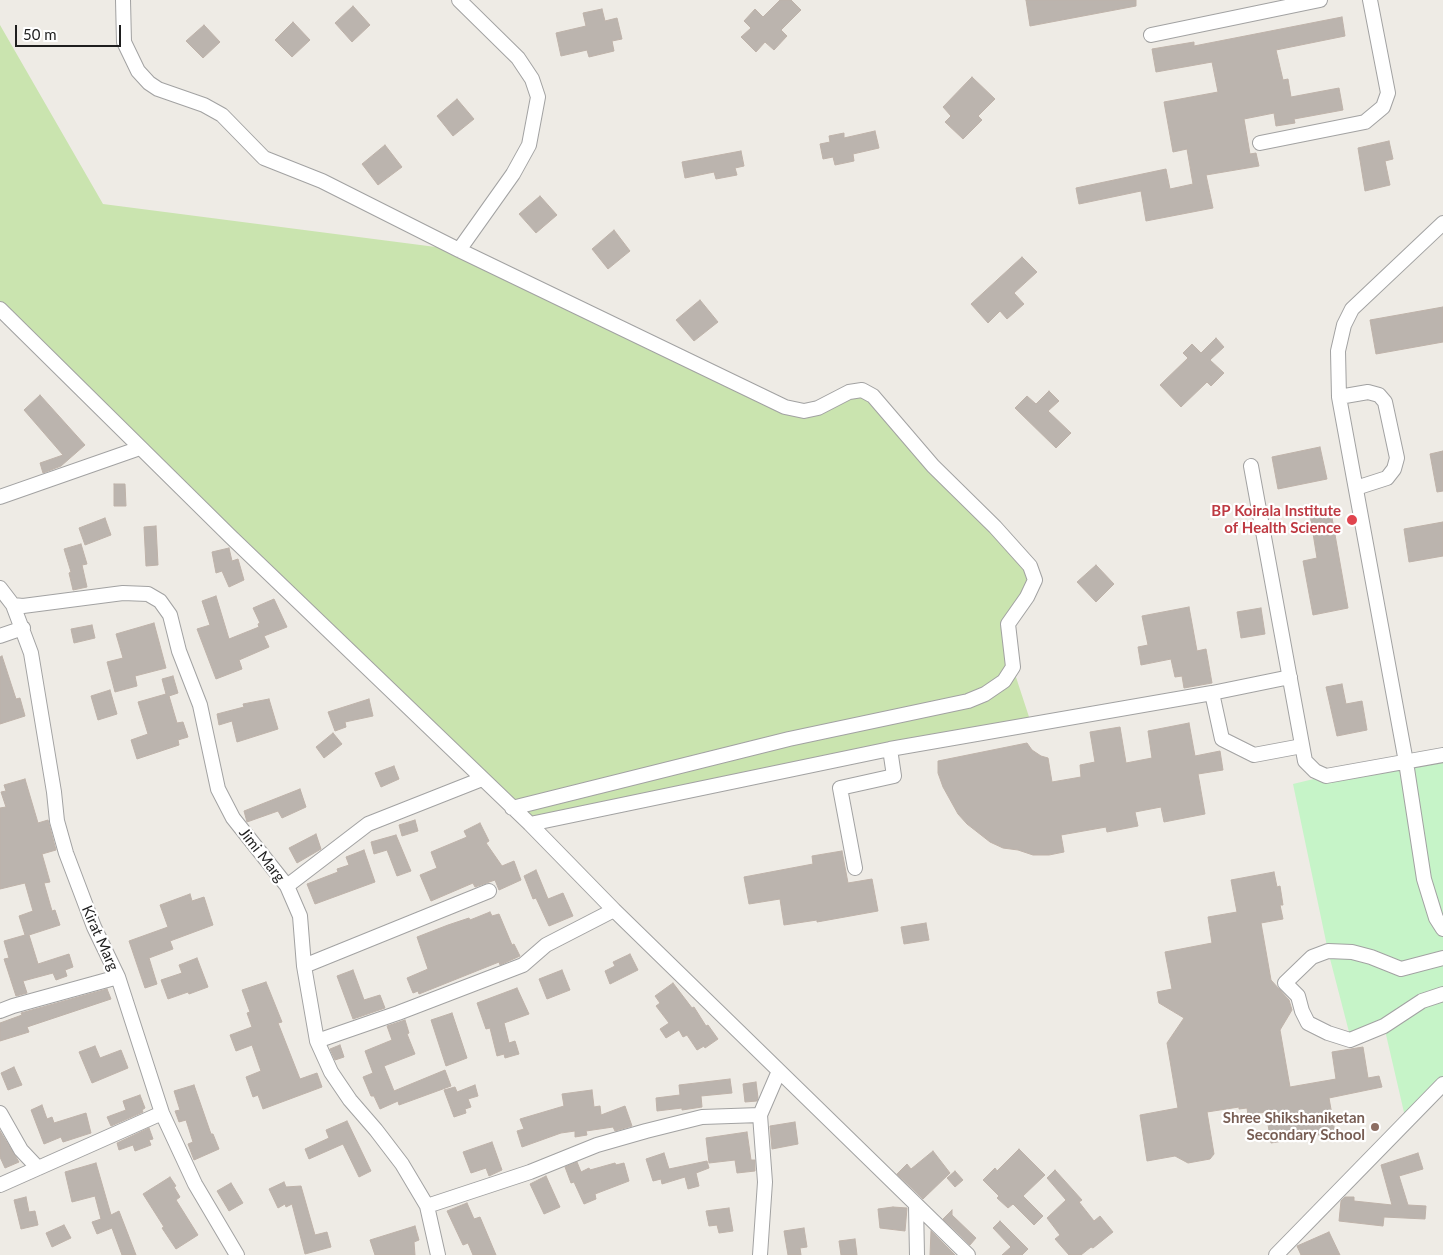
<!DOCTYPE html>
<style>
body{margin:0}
#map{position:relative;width:1443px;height:1255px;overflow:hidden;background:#eeebe5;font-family:Lato,sans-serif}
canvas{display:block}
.scale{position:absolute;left:15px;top:25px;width:106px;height:22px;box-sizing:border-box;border:2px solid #1e1e1e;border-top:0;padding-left:6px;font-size:15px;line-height:18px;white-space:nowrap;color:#1e1e1e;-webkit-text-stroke:4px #fff;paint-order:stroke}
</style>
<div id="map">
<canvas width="1443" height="1255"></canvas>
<div class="scale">50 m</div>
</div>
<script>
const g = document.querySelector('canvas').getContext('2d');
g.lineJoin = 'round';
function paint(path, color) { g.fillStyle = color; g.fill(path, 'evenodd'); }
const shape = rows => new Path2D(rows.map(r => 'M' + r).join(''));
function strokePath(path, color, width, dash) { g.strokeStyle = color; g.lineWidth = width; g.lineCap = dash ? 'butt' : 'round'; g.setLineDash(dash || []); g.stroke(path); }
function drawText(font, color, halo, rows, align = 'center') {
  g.font = font + ' Lato,sans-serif'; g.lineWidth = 4.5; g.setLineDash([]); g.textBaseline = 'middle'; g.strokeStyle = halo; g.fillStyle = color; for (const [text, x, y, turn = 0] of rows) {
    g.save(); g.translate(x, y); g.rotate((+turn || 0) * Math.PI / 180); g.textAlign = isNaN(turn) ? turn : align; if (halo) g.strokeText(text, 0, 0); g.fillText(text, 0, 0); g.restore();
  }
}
paint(shape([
 [0,25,103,204,459,250,804,411,862,390,1035,580,1008,624,1013,668,1031,723,530,824,0,309]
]), '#cae4af');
paint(shape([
 [1443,755,1443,1084,1406,1121,1384,1026,1349,1032,1328,951,1293,784,1326,776]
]), '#c6f4c8');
const building = shape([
 [780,0,791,0,801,10,781,30,787,36,774,50,765,42,756,52,741,37,751,28,744,21,755,9,763,17,780,0],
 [1026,0,1136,0,1136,6,1030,26,1026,0],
 [353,6,370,25,352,42,335,23,353,6],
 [602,9,605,21,617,18,622,39,612,41,614,51,589,57,587,50,561,56,556,33,586,26,583,13,602,9],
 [1342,17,1345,36,1276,50,1283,80,1288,79,1291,97,1339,88,1343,110,1294,119,1295,123,1276,126,1274,113,1244,119,1250,154,1256,153,1259,166,1206,175,1213,208,1146,221,1141,191,1079,204,1076,188,1166,169,1170,189,1193,184,1187,149,1173,152,1164,102,1218,92,1212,62,1156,72,1152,49,1194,42,1194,46,1342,17],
 [293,22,310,40,292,57,275,40,293,22],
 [204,25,220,42,203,58,186,41,204,25],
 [972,77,995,99,978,116,982,120,963,139,945,122,951,116,943,107,972,77],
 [457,99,474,119,453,136,437,116,457,99],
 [875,131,879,148,853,154,854,161,835,165,833,157,823,159,820,144,830,142,829,136,844,133,844,138,875,131],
 [1389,141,1393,159,1385,161,1390,185,1365,191,1358,148,1389,141],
 [385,145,402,167,378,185,362,164,385,145],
 [741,151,744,166,735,168,737,175,716,179,714,172,685,178,682,162,741,151],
 [540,196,557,215,536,233,519,214,540,196],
 [614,230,630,251,608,269,592,249,614,230],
 [1022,257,1037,272,1014,293,1024,304,1007,319,1000,311,988,323,971,304,1022,257],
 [700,300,718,322,694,341,676,320,700,300],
 [1443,307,1443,342,1376,354,1370,320,1443,307],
 [1216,338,1224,347,1210,360,1224,373,1211,386,1207,382,1181,407,1160,385,1188,358,1183,353,1192,344,1201,353,1216,338],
 [1049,391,1059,401,1048,411,1071,433,1056,448,1015,408,1027,396,1036,404,1049,391],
 [40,395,85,445,61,466,43,473,40,463,63,455,24,410,40,395],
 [1320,447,1327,479,1278,489,1272,457,1320,447],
 [1443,451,1443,491,1437,492,1430,454,1443,451],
 [114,484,125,484,126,506,114,506,114,484],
 [1331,512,1348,608,1313,615,1303,561,1317,558,1310,515,1331,512],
 [105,518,111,535,85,545,79,528,105,518],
 [1443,522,1443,556,1409,562,1404,529,1443,522],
 [156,526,158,565,146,566,144,527,156,526],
 [81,544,87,564,82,565,87,587,73,590,69,573,71,572,64,549,81,544],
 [229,548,232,561,238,559,244,580,229,587,222,571,216,573,212,552,229,548],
 [1096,565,1114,584,1096,602,1077,582,1096,565],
 [216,596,229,639,259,627,258,624,260,623,253,608,274,599,287,627,264,636,269,647,239,660,242,669,216,679,197,629,210,625,202,601,216,596],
 [1189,607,1197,651,1206,649,1212,683,1184,688,1182,676,1175,677,1171,659,1141,665,1138,647,1148,645,1142,616,1189,607],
 [1261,608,1265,634,1241,638,1237,612,1261,608],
 [154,623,166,668,135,676,137,686,115,692,107,662,123,658,116,634,154,623],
 [92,625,95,638,74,643,71,629,92,625],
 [2,656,16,699,20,698,25,716,0,724,0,657,2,656],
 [173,676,178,693,169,696,177,723,183,722,188,737,178,740,179,745,137,759,131,740,148,734,138,702,166,694,162,679,173,676],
 [1342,684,1346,704,1362,701,1367,730,1337,736,1326,687,1342,684],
 [110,690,117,714,98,720,91,696,110,690],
 [269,699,278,729,237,742,232,721,219,725,217,714,244,707,243,704,269,699],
 [369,699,373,716,345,722,346,727,335,731,328,712,369,699],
 [1189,723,1195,756,1220,751,1223,770,1198,774,1205,814,1164,822,1161,807,1135,812,1138,826,1107,832,1106,827,1061,835,1064,852,1049,855,1033,855,1018,850,1003,848,990,842,967,824,958,814,943,787,938,773,938,761,1027,743,1032,750,1041,756,1048,758,1052,782,1081,777,1080,765,1095,762,1090,732,1120,727,1126,763,1152,758,1148,731,1189,723],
 [333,733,342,744,324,758,316,747,333,733],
 [394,766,399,779,381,787,375,773,394,766],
 [25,779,38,823,48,820,56,850,42,854,50,882,44,883,52,911,55,910,60,925,29,935,38,964,69,954,73,967,65,970,67,976,56,980,53,973,23,981,27,993,16,996,4,959,9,958,4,941,25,935,19,916,33,911,25,883,0,889,0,808,6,807,1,792,6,791,4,785,25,779],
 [300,789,306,807,282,818,278,811,247,822,244,811,300,789],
 [415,820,418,831,402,836,399,825,415,820],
 [480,823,489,841,486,843,502,866,514,861,521,880,499,890,495,880,475,887,473,883,431,901,420,875,437,868,431,852,467,837,464,831,480,823],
 [316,834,321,849,297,863,289,848,316,834],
 [396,835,411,871,397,876,387,850,374,854,371,842,396,835],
 [364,850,375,882,315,904,307,884,338,872,337,869,349,865,346,857,364,850],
 [842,851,848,883,872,879,878,911,817,922,817,920,784,925,780,899,749,904,744,877,813,864,812,856,842,851],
 [536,870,548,899,563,893,573,916,549,926,536,898,533,899,524,876,536,870],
 [1274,872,1277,887,1280,886,1283,905,1280,905,1283,919,1261,923,1271,980,1289,1000,1292,1010,1280,1030,1290,1087,1336,1079,1332,1052,1363,1047,1368,1078,1379,1076,1382,1087,1329,1098,1335,1132,1271,1143,1266,1112,1248,1115,1247,1108,1239,1109,1239,1107,1207,1112,1214,1154,1210,1159,1188,1163,1175,1156,1147,1161,1140,1115,1178,1108,1167,1043,1184,1018,1159,1003,1157,992,1172,989,1165,952,1212,943,1208,917,1237,912,1231,880,1274,872],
 [190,894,192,901,204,897,213,925,170,941,173,949,149,958,157,984,145,988,129,941,168,927,160,905,190,894],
 [490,912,492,916,499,914,512,945,514,944,520,956,500,965,499,962,419,994,418,991,413,993,407,978,428,969,417,937,448,925,469,918,470,920,490,912],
 [926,923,929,940,904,944,901,927,926,923],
 [630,954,638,970,610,984,605,971,615,966,613,962,630,954],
 [197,958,208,987,189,994,188,992,168,999,161,980,182,973,179,965,197,958],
 [353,970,364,1000,380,995,385,1008,353,1019,337,976,353,970],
 [562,970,570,990,547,999,539,979,562,970],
 [266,982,282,1022,278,1023,300,1079,317,1073,322,1087,263,1109,258,1095,253,1097,246,1077,261,1071,252,1045,236,1051,230,1035,252,1027,247,1013,250,1012,242,990,266,982],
 [673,983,692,1008,694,1007,706,1026,708,1025,718,1039,705,1048,704,1046,697,1050,687,1035,683,1037,679,1030,666,1038,660,1029,669,1023,656,1006,660,1003,655,996,673,983],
 [517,988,529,1014,504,1023,509,1043,515,1041,519,1054,505,1058,504,1054,497,1056,490,1028,486,1029,477,1003,517,988],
 [107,989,111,999,27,1027,29,1032,0,1041,0,1023,22,1015,21,1013,107,989],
 [452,1013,467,1058,446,1066,431,1020,452,1013],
 [405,1020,409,1033,407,1034,415,1054,384,1066,394,1091,445,1070,451,1086,399,1105,398,1101,380,1109,374,1096,371,1096,363,1077,373,1073,365,1051,392,1040,387,1026,405,1020],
 [340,1045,344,1057,335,1060,330,1049,340,1045],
 [95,1046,100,1058,121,1050,128,1068,92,1083,79,1052,95,1046],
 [14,1067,22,1085,8,1090,1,1073,14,1067],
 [730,1079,732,1093,701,1096,702,1107,682,1110,682,1108,657,1111,656,1098,680,1095,679,1085,730,1079],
 [756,1082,758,1098,757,1101,745,1102,743,1084,756,1082],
 [194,1085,211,1134,213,1134,219,1149,194,1160,188,1144,193,1142,186,1120,179,1122,175,1111,180,1110,174,1091,194,1085],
 [475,1085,478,1096,468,1099,471,1107,465,1109,466,1113,454,1117,444,1090,455,1087,457,1092,475,1085],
 [592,1090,594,1107,600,1106,601,1115,625,1106,632,1126,615,1131,613,1127,586,1131,587,1135,575,1137,575,1131,561,1133,522,1147,517,1131,524,1129,520,1119,564,1106,562,1094,592,1090],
 [140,1095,145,1108,142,1110,143,1112,111,1126,107,1117,126,1110,123,1101,140,1095],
 [42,1105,47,1119,52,1117,54,1123,86,1113,91,1133,63,1142,61,1137,44,1144,31,1110,42,1105],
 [347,1121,371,1171,359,1177,343,1144,309,1159,305,1149,329,1138,326,1130,347,1121],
 [795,1122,798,1144,772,1149,770,1126,795,1122],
 [149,1128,153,1139,149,1140,151,1145,135,1151,133,1145,119,1150,117,1143,149,1128],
 [0,1131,19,1162,5,1168,0,1157,0,1131],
 [747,1132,751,1160,755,1160,755,1171,737,1173,735,1160,709,1163,706,1138,747,1132],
 [492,1142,502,1170,489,1176,486,1168,471,1173,463,1152,492,1142],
 [1019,1149,1045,1175,1023,1196,1043,1216,1034,1225,1013,1204,1008,1208,997,1198,999,1196,983,1180,995,1168,997,1171,1019,1149],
 [933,1151,950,1173,923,1199,897,1174,907,1164,911,1169,933,1151],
 [664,1153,669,1169,707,1161,709,1168,696,1173,699,1186,688,1189,685,1177,662,1184,661,1179,653,1181,646,1159,664,1153],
 [1418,1153,1423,1169,1399,1176,1408,1205,1426,1206,1425,1219,1384,1217,1383,1226,1339,1221,1341,1201,1345,1197,1354,1197,1354,1201,1392,1205,1381,1165,1418,1153],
 [577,1162,581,1172,589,1168,590,1170,615,1163,616,1165,624,1163,629,1181,595,1194,596,1199,584,1204,574,1182,571,1183,565,1167,577,1162],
 [96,1163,111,1215,119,1211,136,1255,122,1255,112,1228,97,1234,92,1222,101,1219,95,1196,72,1202,65,1172,96,1163],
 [1055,1170,1082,1200,1079,1202,1094,1221,1100,1216,1113,1232,1093,1248,1091,1247,1081,1255,1069,1255,1055,1239,1060,1235,1047,1218,1066,1200,1047,1178,1055,1170],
 [955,1171,963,1180,955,1187,947,1178,955,1171],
 [546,1176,560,1207,544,1214,530,1184,546,1176],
 [170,1177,176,1186,174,1187,180,1197,176,1200,198,1235,176,1249,162,1228,164,1227,143,1194,170,1177],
 [284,1182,286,1187,301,1186,315,1235,327,1232,331,1247,305,1254,292,1204,286,1207,285,1204,278,1208,269,1189,284,1182],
 [231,1183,243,1203,229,1211,217,1191,231,1183],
 [26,1197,29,1212,35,1211,38,1225,21,1229,14,1200,26,1197],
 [467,1203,474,1219,480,1217,496,1255,473,1255,468,1243,463,1245,447,1211,467,1203],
 [893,1207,907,1208,905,1231,880,1228,878,1209,893,1207],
 [729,1208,733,1231,719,1233,717,1225,709,1226,706,1211,729,1208],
 [952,1210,952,1215,976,1238,970,1245,943,1219,952,1210],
 [1000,1221,1028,1249,1022,1255,1002,1255,1011,1247,993,1228,1000,1221],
 [64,1225,71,1238,52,1247,46,1233,64,1225],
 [415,1226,419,1240,414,1242,415,1255,375,1255,370,1240,415,1226],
 [804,1228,807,1247,800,1248,801,1255,788,1255,784,1231,804,1228],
 [931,1231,955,1255,930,1255,931,1231],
 [1329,1232,1340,1255,1301,1255,1297,1246,1329,1232],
 [855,1239,857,1255,841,1255,839,1241,855,1239]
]);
paint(building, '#bbb4ae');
strokePath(building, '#beb2a9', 1);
const minor = shape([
 [123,0,124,42,138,71,149,83,158,89,204,105,222,115,264,158,322,181,459,250,785,407,804,411,818,408,849,392,862,390,873,396,933,466,995,527,1030,566,1035,580,1027,597,1008,624,1013,667,1004,681,985,694,968,701,789,739,512,808],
 [1151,35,1320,0],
 [1260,143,1365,122,1383,107,1388,93,1370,0],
 [1443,223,1352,309,1344,325,1338,351,1339,397,1406,762,1424,879,1436,918,1443,929],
 [459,250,513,174,529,145,538,97,532,79,518,58,459,0],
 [0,309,230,536,530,824,614,910,968,1255],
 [1339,397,1368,392,1379,395,1385,402,1397,458,1394,469,1387,478,1356,488],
 [1251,466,1305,761,1315,771,1326,776,1443,755],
 [0,497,140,448],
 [0,588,13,605,23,606,123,593,148,594,160,601,170,615,179,651,200,705,218,789,233,818,287,886,300,916,304,966,317,1041,331,1072,350,1100,376,1130,402,1164,427,1206,438,1255],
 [13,605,31,653,54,792,57,821,66,853,94,927,118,977,162,1113,195,1184,237,1255],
 [0,636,23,628],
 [1212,693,1222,739,1254,755,1302,746],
 [530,824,890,749,1212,693,1290,677],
 [855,868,840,788,894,776,890,749],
 [287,886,368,824,482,779],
 [1443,958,1401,969,1371,957,1352,952,1328,951,1312,957,1285,983,1298,996,1302,1011,1308,1023,1328,1033,1350,1040,1384,1026,1422,1001,1443,994],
 [304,966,489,891],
 [0,1011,13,1006,118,977],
 [317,1041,398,1013,523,965,546,945,614,910],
 [0,1113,21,1150,38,1168],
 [0,1185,162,1113],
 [916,1205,917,1255],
 [427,1206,530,1172,597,1145,646,1131,702,1117,760,1115],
 [760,1255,765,1182,760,1115,779,1071],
 [1276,1255,1443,1084]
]);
strokePath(minor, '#a2a2a2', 16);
strokePath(minor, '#fff', 14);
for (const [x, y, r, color] of [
 [1352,520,6,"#e0444e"],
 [1375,1127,5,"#8d6e63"]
]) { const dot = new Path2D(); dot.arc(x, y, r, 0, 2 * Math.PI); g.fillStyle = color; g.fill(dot); strokePath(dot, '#fff', 2); }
drawText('bold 15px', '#be3a42', '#fff', [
 ["BP Koirala Institute",1341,511],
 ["of Health Science",1341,528]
], 'right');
drawText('15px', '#1e1e1e', '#fff', [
 ["Jimi Marg",262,855,52],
 ["Kirat Marg",100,938,66]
]);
drawText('bold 15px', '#785e54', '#fff', [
 ["Shree Shikshaniketan",1365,1118],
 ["Secondary School",1365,1135]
], 'right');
</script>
